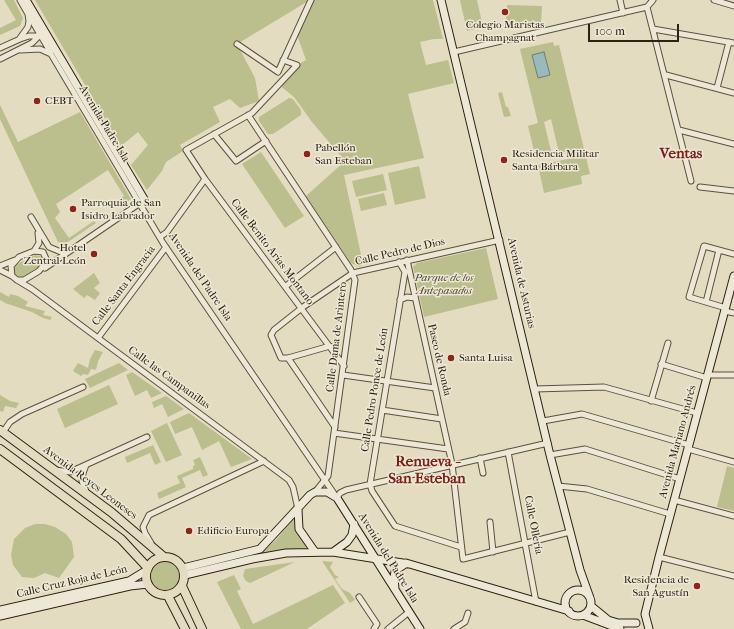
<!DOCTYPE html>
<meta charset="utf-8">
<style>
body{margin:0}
#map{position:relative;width:734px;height:629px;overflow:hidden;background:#e4dcc0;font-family:"IM FELL French Canon",serif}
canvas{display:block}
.scale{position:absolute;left:588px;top:24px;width:91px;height:18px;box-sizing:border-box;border:2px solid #2e2212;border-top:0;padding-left:5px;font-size:12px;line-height:14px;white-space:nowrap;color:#2e2212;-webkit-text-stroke:3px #ede8d6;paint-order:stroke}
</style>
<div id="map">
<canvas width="734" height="629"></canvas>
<div class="scale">100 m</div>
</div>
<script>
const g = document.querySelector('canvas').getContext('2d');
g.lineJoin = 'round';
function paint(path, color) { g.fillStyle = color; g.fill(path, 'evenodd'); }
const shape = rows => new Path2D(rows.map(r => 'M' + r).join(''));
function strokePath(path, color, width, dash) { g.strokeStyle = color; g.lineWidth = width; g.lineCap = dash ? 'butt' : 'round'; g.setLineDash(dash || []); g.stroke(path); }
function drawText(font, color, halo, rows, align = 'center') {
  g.font = font + ' "IM FELL French Canon",serif'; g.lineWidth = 3; g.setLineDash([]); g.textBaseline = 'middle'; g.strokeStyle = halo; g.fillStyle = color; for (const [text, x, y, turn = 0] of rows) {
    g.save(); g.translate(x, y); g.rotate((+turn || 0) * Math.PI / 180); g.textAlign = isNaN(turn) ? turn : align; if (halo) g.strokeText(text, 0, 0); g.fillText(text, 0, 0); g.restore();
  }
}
paint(shape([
 [4,0,14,0,23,18,20,26,0,35,0,28,16,20],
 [35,0,310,0,237,44,255,78,259,101,240,108,230,99,213,107,220,122,180,145,183,151,166,162,162,171,147,190,131,165,148,145,138,132,121,146],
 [311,0,433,0,443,39,434,39,420,42,426,65,448,60,454,83,408,94,424,158,344,175,363,264,360,267,351,263,306,196,345,161,312,122,294,97,278,84,297,65,306,60,296,32],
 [460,0,477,0,483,27,467,31],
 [507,5,542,6,541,24,506,22],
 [553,42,554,46,559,45,590,174,581,176,582,184,544,193,538,165,578,157,577,149,559,153,551,119,544,122,552,155,536,159,528,126,538,123,520,49],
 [502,92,506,107,508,107,511,116,504,117,498,93],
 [289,98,293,99,301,110,301,115,273,134,268,134,259,121,259,117],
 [0,105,18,142,80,112,131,199,122,206,118,200,124,196,108,170,56,204,60,212,55,218,69,238,94,221,96,223,65,244,58,242,0,119],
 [261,152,304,216,285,228,242,164],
 [419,166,426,198,395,205,388,173],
 [383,174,387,190,356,197,352,181],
 [384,193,387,205,361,211,358,199],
 [486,248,498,299,424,317,413,267,417,263],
 [35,255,43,257,42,265,22,277,15,275,13,267,15,265],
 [94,273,100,283,94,288,100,293,95,300,87,295,84,298,73,289],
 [0,292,9,297,10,294,18,296,28,302,25,306,45,311,43,315,52,317,50,320,43,318,32,312,5,303,0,300],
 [95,350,103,352,98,361,96,370,91,369,88,375,83,374,81,376,73,371,78,363,88,368,90,359],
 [119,363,128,370,90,388,85,379],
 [132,372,162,393,151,398,147,390,135,396,126,375],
 [109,385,118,404,65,428,57,409],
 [0,395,10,401,19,403,16,408,5,406,3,412,0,411],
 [166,396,184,409,168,417,162,404,154,408,152,402],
 [189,413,252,459,231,467,219,441,202,450,192,427,175,434,170,422],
 [167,423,182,455,166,462,151,431],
 [153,445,161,462,155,465,150,453,127,463,125,457],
 [200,457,208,475,203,477,200,470,182,478,186,487,159,499,157,493,180,483,177,476,193,469,193,466,195,465,193,460],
 [727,466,734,468,734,511,717,507],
 [294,518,295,529,306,545,305,549,261,553,276,540],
 [35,524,45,524,55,527,66,534,72,542,74,557,59,578,45,573,34,578,22,577,13,565,11,555,14,539,25,528],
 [322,561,333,562,330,567,335,575,339,577,335,579,342,589,350,593,355,600,350,603],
 [295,562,250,583,246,581,243,576,245,569],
 '151 576a14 14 0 1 1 28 0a14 14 0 1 1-28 0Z',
 [234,575,241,589,237,591,253,624,333,585,345,603,307,629,241,629,217,582]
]), '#bbbe8d');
const water = shape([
 [544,52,550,75,538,78,532,55,544,52]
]);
paint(water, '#9ab9bc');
strokePath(water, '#6f7d78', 1);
const street = shape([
 [620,0,623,13],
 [714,0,734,6],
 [647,7,691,181],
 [647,7,653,0],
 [28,14,51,53],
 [653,29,734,43],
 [20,38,28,27,29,21,28,14,20,0],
 [237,44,278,72,311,0],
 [0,48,20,39,29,36,41,36,48,41],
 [20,50,40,49,51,54,163,243,337,498,340,493,346,490,548,443],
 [454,52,647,7],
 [0,59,32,43,41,34],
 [283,60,297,65,252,113,186,150,205,179,344,366],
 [666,75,734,93],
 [717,88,729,42],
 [248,115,351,270,355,280,328,476,315,492],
 [679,130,734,144],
 [214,134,236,161,266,141],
 [700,187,734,191],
 [31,217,49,247,61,252],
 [160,237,167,232,205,179],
 [34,251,39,243,38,233],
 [407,260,452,464,463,559,570,532],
 [399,262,405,272,370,484,372,491,395,526,461,547],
 [0,266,15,260],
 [45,268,140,203],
 [0,270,12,276],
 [17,280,24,280,39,271,47,261,43,252,34,251,19,257,11,266,12,276,17,280,32,289,289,480,293,487,298,509],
 [286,286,336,247],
 [400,300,407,297,415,298],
 [706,302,719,250],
 [726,308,689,297,704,246,734,254],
 [725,311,734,313],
 [98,338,166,247],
 [330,346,288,358,281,358,271,335,274,330,303,307,353,273,500,240],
 [288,358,335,427],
 [661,364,707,378],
 [343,375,435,388],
 [708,375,734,375],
 [535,389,604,387,697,413],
 [651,401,668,343],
 [382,410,442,419],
 [543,421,582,414,689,445],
 [3,432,10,422,22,414,83,387],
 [334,433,448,449],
 [688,449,734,462],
 [508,452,536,602],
 [550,455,585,449,680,479],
 [480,458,483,473],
 [86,465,83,473,82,481,87,494],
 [55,470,70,472,147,437],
 [558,486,587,489,670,514],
 [674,500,734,516],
 [490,522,493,552],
 [151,543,145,533,143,527,149,515,264,461],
 [659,557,734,576],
 [359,597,377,624,374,629],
 [388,629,409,612],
 [454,629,465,622,468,613]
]);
const secondary = shape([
 [26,0,144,199,140,203],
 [441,0,550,455,580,570,590,598],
 [298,509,299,529,315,552],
 [333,552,347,542,352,535,354,524],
 [406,563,569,611],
 [183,568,260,549,310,495,315,492,327,492,337,498,420,629],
 [185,575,252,559,286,553,333,552,409,564],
 [395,589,394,577,395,572,399,568,405,564],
 '565 603a13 13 0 1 1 26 0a13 13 0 1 1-26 0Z',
 [591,606,608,620,618,623,636,623],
 [0,610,129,581,147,570],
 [583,615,620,629],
 [0,616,130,586,148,584],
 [649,629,645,614,659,557,734,276]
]);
const primary = shape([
 [0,430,111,512,164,557],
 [0,449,121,539,148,568],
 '146 576a19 19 0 1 1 38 0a19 19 0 1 1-38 0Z',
 [182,586,202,629],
 [168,596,185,629]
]);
strokePath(street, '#5c503e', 7);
strokePath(secondary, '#2e2212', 9);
strokePath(primary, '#2e2212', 10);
strokePath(street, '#ede8d6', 5);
strokePath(secondary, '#ede8d6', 7);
strokePath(primary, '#e4dcc0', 8);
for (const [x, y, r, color] of [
 [505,12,4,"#8f2418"],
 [37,101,4,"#8f2418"],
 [307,154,4,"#8f2418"],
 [504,160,4,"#8f2418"],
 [73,209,4,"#8f2418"],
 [94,254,4,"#8f2418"],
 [451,358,4,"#8f2418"],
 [189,531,4,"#8f2418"],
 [697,586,4,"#8f2418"]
]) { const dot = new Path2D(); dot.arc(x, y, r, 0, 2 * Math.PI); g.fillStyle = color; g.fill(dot); strokePath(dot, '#ede8d6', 1.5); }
drawText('11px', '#2e2212', '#ede8d6', [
 ["Colegio Maristas",505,25,"center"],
 ["Champagnat",505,38,"center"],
 ["CEBT",45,101],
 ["Pabellón",315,148],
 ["San Esteban",315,161],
 ["Residencia Militar",512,154],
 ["Santa Bárbara",512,167],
 ["Parroquia de San",81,203],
 ["Isidro Labrador",81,216],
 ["Hotel",86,248,"right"],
 ["Zentral León",86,261,"right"],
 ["Santa Luisa",459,358],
 ["Edificio Europa",197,531],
 ["Residencia de",689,580,"right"],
 ["San Agustín",689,593,"right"]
], 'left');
drawText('11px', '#2e2212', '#ede8d6', [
 ["Avenida Padre Isla",104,124,59],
 ["Calle Benito Arias Montano",272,252,53],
 ["Calle Pedro de Dios",400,252,-13],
 ["Avenida del Padre Isla",200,277,56],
 ["Avenida de Asturias",521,283,77],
 ["Calle Santa Engracia",124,286,-53],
 ["Calle Dama de Arintero",337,337,-83],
 ["Paseo de Ronda",439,360,77],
 ["Calle las Campanillas",169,378,36],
 ["Calle Pedro Ponce de León",375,390,-81],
 ["Avenida Mariano Andrés",678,442,-75],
 ["Avenida Reyes Leoneses",90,483,37],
 ["Calle Ollería",533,525,79],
 ["Avenida del Padre Isla",388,558,58],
 ["Calle Cruz Roja de León",72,582,-13]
]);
drawText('italic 11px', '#514931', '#ede8d6', [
 ["Parque de los",444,278],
 ["Antepasados",444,291]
]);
drawText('bold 15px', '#7a1f14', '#ede8d6', [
 ["Ventas",681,154],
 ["Renueva -",427,462],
 ["San Esteban",427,479]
]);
</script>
